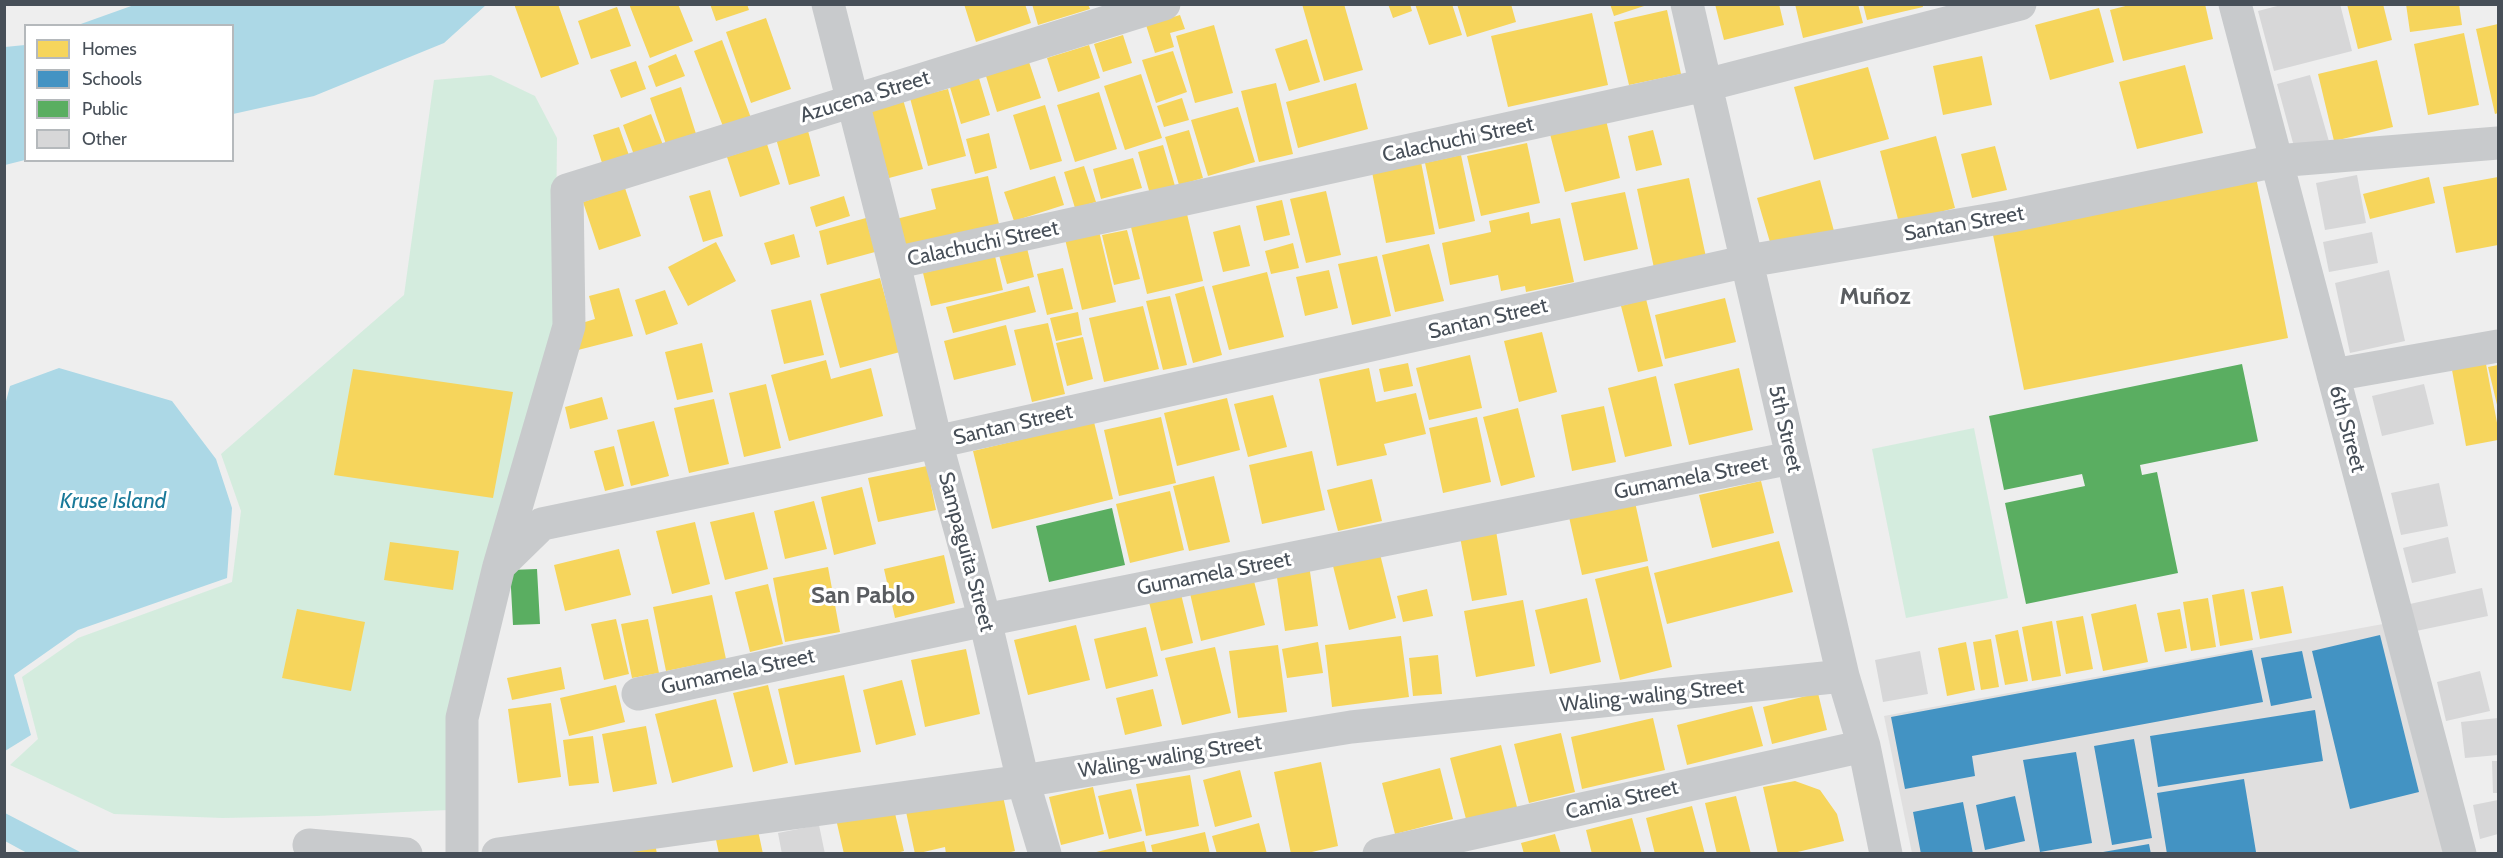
<!DOCTYPE html>
<meta charset="utf-8">
<style>
body{margin:0}
#map{position:relative;width:2503px;height:858px;overflow:hidden;background:#eee;font-family:Cabin,sans-serif}
canvas{display:block}
.frame{position:absolute;inset:0;border:6px solid #474f58;pointer-events:none}
.legend{position:absolute;left:24px;top:24px;width:210px;height:138px;box-sizing:border-box;background:#fff;border:2px solid #b5b9bc;margin:0;padding:8px 10px;list-style:none;font-size:18px;color:#474f58}
.legend li{display:flex;align-items:center;gap:12px;height:30px}
.legend b{width:30px;border:2px solid #b5b9bc}
</style>
<div id="map">
<canvas width="2503" height="858"></canvas>
<div class="frame"></div>
<ul class="legend">
<li><b style="height:16px;background:#f6d55c"></b>Homes</li>
<li><b style="height:16px;background:#4393c3"></b>Schools</li>
<li><b style="height:16px;background:#5aae61"></b>Public</li>
<li><b style="height:16px;background:#d7d7d8"></b>Other</li>
</ul>
</div>
<script>
const g = document.querySelector('canvas').getContext('2d');
g.lineJoin = 'round';
function paint(path, color) { g.fillStyle = color; g.fill(path, 'evenodd'); }
const shape = rows => new Path2D(rows.map(r => 'M' + r).join(''));
function strokePath(path, color, width, dash) { g.strokeStyle = color; g.lineWidth = width; g.lineCap = dash ? 'butt' : 'round'; g.setLineDash(dash || []); g.stroke(path); }
function drawText(font, color, halo, rows, align = 'center') {
  g.font = font + ' Cabin,sans-serif'; g.lineWidth = 6; g.setLineDash([]); g.textBaseline = 'middle'; g.strokeStyle = halo; g.fillStyle = color; for (const [text, x, y, turn = 0] of rows) {
    g.save(); g.translate(x, y); g.rotate((+turn || 0) * Math.PI / 180); g.textAlign = isNaN(turn) ? turn : align; if (halo) g.strokeText(text, 0, 0); g.fillText(text, 0, 0); g.restore();
  }
}
paint(shape([
 [2383,624,2445,853,1912,853,1884,716]
]), '#e0dfdf');
paint(shape([
 [491,75,535,96,557,138,555,326,448,810,317,816,223,818,114,814,10,765,38,739,22,677,78,638,232,582,241,511,221,454,404,295,434,80],
 [1974,428,2008,598,1906,618,1872,449]
]), '#d4ecde');
paint(shape([
 [134,5,134,4,486,5,444,43,314,96,233,114,232,26,78,25],
 [25,45,25,160,5,165,5,47],
 [59,368,172,401,216,459,232,508,227,578,78,630,14,675,31,735,5,751,5,405,10,386],
 [5,813,82,853,27,853,5,841]
]), '#acd8e6');
paint(shape([
 [514,4,558,4,579,64,541,78],
 [629,4,678,4,693,41,650,58],
 [710,4,747,4,749,10,716,21],
 [964,4,1025,4,1031,23,976,42],
 [1032,4,1088,4,1090,9,1038,25],
 [1302,4,1344,4,1363,70,1324,81],
 [1388,4,1410,4,1412,11,1393,18],
 [1415,4,1452,4,1462,35,1429,45],
 [1457,4,1511,4,1516,22,1467,37],
 [1610,4,1647,4,1647,5,1614,16],
 [1715,4,1779,4,1784,25,1724,40],
 [1795,4,1858,4,1863,23,1803,38],
 [1863,4,1922,4,1923,7,1867,20],
 [2133,4,2205,4,2213,39,2123,61,2110,10],
 [2347,4,2383,4,2392,40,2358,49],
 [2406,4,2459,4,2462,25,2410,32],
 [617,7,631,46,591,59,578,21],
 [2099,8,2114,62,2050,80,2035,25],
 [1667,10,1681,74,1629,85,1614,22],
 [1592,13,1608,85,1508,107,1491,36],
 [1180,15,1185,29,1170,33,1174,47,1155,53,1146,25],
 [766,18,791,89,751,103,726,32],
 [2498,24,2498,113,2495,114,2476,29],
 [1214,25,1233,93,1195,103,1176,36],
 [2464,33,2479,105,2428,115,2414,44],
 [1123,35,1132,63,1103,72,1094,44],
 [1307,39,1320,82,1289,91,1275,49],
 [722,40,751,118,724,129,694,51],
 [1089,45,1100,78,1058,92,1047,58],
 [1173,51,1187,92,1156,103,1142,60],
 [676,54,685,76,656,87,648,66],
 [1982,56,1992,105,1943,115,1933,66],
 [2377,60,2393,127,2334,141,2318,74],
 [636,61,646,89,621,98,610,70],
 [1029,62,1041,98,997,112,986,76],
 [2185,65,2203,133,2137,149,2119,82],
 [1868,67,1889,139,1814,160,1794,87],
 [1141,74,1162,138,1125,150,1104,86],
 [978,75,990,115,961,124,949,84],
 [1276,83,1293,154,1259,162,1241,91],
 [1356,83,1368,129,1298,148,1286,102],
 [681,87,697,137,667,147,650,98],
 [948,89,966,156,928,166,910,98],
 [1099,92,1117,149,1075,162,1057,105],
 [902,96,923,169,889,178,869,106],
 [1182,98,1189,120,1164,127,1157,106],
 [1045,105,1062,161,1030,170,1013,115],
 [1238,107,1255,162,1208,176,1191,120],
 [651,114,663,145,634,155,623,125],
 [1606,120,1620,178,1565,192,1550,134],
 [619,127,631,161,604,169,593,135],
 [807,127,820,176,789,185,775,135],
 [1189,130,1203,178,1179,185,1165,137],
 [1653,130,1662,165,1636,171,1628,136],
 [989,133,997,168,975,174,966,139],
 [1936,136,1955,208,1899,223,1880,151],
 [1527,143,1540,203,1481,216,1467,156],
 [767,144,780,184,740,197,727,157],
 [1163,145,1175,186,1150,194,1138,152],
 [1995,146,2007,190,1972,198,1961,154],
 [1461,155,1475,221,1439,229,1425,163],
 [1133,158,1142,188,1101,199,1093,169],
 [1421,162,1435,234,1386,243,1372,172],
 [1084,166,1096,202,1075,208,1064,172],
 [988,176,999,224,903,248,896,219,936,209,931,189],
 [1055,176,1064,205,1014,221,1004,192],
 [2256,177,2288,338,2024,390,1992,230],
 [2429,177,2435,203,2370,219,2363,194],
 [2498,177,2498,245,2456,253,2443,187],
 [1689,178,1706,257,1654,268,1637,189],
 [1820,180,1834,231,1772,249,1757,198],
 [625,188,641,236,599,250,583,202],
 [710,190,723,236,703,242,689,196],
 [1326,191,1341,255,1306,263,1290,199],
 [1625,192,1638,249,1584,261,1571,203],
 [844,196,850,216,816,227,810,207],
 [1282,200,1290,235,1264,241,1256,206],
 [1529,212,1531,224,1560,218,1574,282,1526,292,1525,286,1501,291,1498,275,1450,285,1442,243,1491,232,1489,221],
 [1187,214,1203,281,1147,294,1131,227],
 [866,218,875,252,827,265,819,231],
 [1240,225,1250,266,1223,272,1213,232],
 [1127,230,1140,279,1114,285,1102,235],
 [1099,231,1116,302,1082,310,1065,239],
 [794,234,800,257,771,265,764,243],
 [716,242,736,281,688,306,668,267],
 [1293,243,1299,268,1271,274,1265,251],
 [1429,244,1444,301,1395,312,1382,255],
 [1027,248,1034,277,1007,284,999,255],
 [995,256,1003,290,931,306,923,273],
 [1377,256,1391,316,1352,325,1338,264],
 [1063,268,1073,309,1047,315,1037,274],
 [1329,270,1338,308,1305,316,1296,277],
 [1267,272,1284,337,1229,350,1212,286],
 [880,278,900,352,840,368,820,294],
 [1029,286,1036,312,953,333,946,307],
 [1204,286,1222,355,1193,363,1175,294],
 [619,288,633,336,578,350,572,326,595,319,589,296],
 [665,290,678,324,646,335,635,300],
 [1170,296,1187,365,1163,370,1146,301],
 [1725,298,1736,342,1665,359,1655,315],
 [1646,299,1663,366,1638,372,1621,306],
 [811,300,824,355,784,364,771,310],
 [1143,306,1159,369,1104,382,1089,318],
 [1078,312,1082,335,1056,341,1050,318],
 [1048,323,1065,394,1032,402,1014,330],
 [1006,325,1016,365,954,380,944,341],
 [1542,332,1557,392,1519,402,1504,341],
 [1083,337,1093,379,1067,386,1056,343],
 [702,343,713,392,677,400,665,352],
 [1470,355,1482,408,1429,420,1416,368],
 [826,360,831,379,871,368,883,416,789,441,771,375],
 [1408,363,1413,386,1384,392,1379,369],
 [2486,364,2498,428,2498,440,2466,446,2452,370],
 [2498,365,2498,409,2488,367],
 [1369,368,1376,402,1416,393,1426,434,1384,444,1387,455,1337,466,1319,379],
 [1739,368,1753,430,1689,445,1674,384],
 [353,369,513,392,493,498,334,475],
 [1656,376,1672,446,1625,457,1608,388],
 [766,384,781,448,744,457,729,393],
 [1273,395,1287,447,1248,457,1234,404],
 [602,397,608,419,570,429,565,407],
 [1227,398,1240,450,1177,466,1164,413],
 [714,399,729,464,689,473,674,408],
 [1604,406,1616,462,1572,471,1561,415],
 [1518,408,1535,477,1501,486,1483,417],
 [1161,417,1176,483,1119,496,1104,430],
 [1477,417,1491,482,1443,493,1429,428],
 [654,421,669,476,631,486,617,430],
 [1094,422,1113,499,992,529,973,451],
 [614,446,624,486,605,491,594,451],
 [1312,451,1325,510,1262,524,1249,465],
 [927,466,936,510,878,522,868,478],
 [1214,476,1230,542,1189,551,1173,486],
 [1372,479,1382,521,1338,531,1327,490],
 [1761,481,1774,533,1712,548,1699,495],
 [862,487,876,544,834,555,821,497],
 [1170,491,1184,550,1130,563,1116,504],
 [1633,493,1648,561,1582,575,1567,508],
 [814,501,827,549,785,559,774,511],
 [754,512,768,569,725,580,710,522],
 [695,522,710,584,672,594,656,531],
 [1496,531,1507,595,1472,601,1460,537],
 [1779,541,1793,592,1667,624,1654,573],
 [390,542,459,551,453,590,384,580],
 [619,549,631,595,565,611,554,565],
 [1380,554,1396,618,1349,630,1333,566],
 [944,555,955,603,895,618,884,569],
 [1309,565,1318,626,1285,631,1276,571],
 [1648,566,1672,667,1620,680,1595,579],
 [828,567,840,632,785,642,773,578],
 [1252,573,1265,625,1201,641,1189,589],
 [768,584,783,644,750,652,735,592],
 [2283,586,2292,633,2260,639,2251,592],
 [1427,589,1433,616,1403,622,1397,596],
 [2244,589,2253,640,2220,646,2212,595],
 [1181,594,1193,643,1161,651,1149,602],
 [712,595,726,659,666,671,653,607],
 [1587,598,1601,662,1550,674,1535,610],
 [2208,598,2216,647,2191,651,2183,602],
 [1523,600,1535,666,1476,677,1464,611],
 [2136,604,2148,662,2103,671,2091,614],
 [297,609,365,622,351,691,282,678],
 [2180,609,2187,648,2165,652,2157,613],
 [2083,616,2093,669,2066,674,2056,621],
 [616,619,629,674,604,680,591,624],
 [648,619,659,673,632,678,621,624],
 [2052,621,2061,676,2032,681,2022,627],
 [1076,625,1090,680,1028,695,1014,640],
 [1146,627,1158,676,1106,689,1094,639],
 [2018,630,2028,681,2005,685,1995,635],
 [1401,636,1409,697,1332,707,1325,645],
 [1991,639,1999,687,1981,690,1973,642],
 [1318,642,1323,673,1287,678,1282,649],
 [1966,642,1975,690,1947,696,1938,648],
 [1278,645,1287,712,1238,718,1229,651],
 [1215,647,1231,713,1182,725,1165,658],
 [966,649,980,714,925,727,911,660],
 [1438,655,1442,694,1413,696,1409,658],
 [561,667,565,689,512,700,507,678],
 [844,675,861,752,795,765,778,689],
 [902,680,916,735,876,745,863,690],
 [616,685,625,722,569,736,560,698],
 [768,685,788,763,753,772,733,693],
 [1153,689,1162,726,1125,735,1116,698],
 [1818,693,1827,730,1772,744,1763,707],
 [716,699,733,767,672,783,655,714],
 [551,703,561,777,518,783,508,709],
 [1752,706,1763,746,1687,765,1677,725],
 [1653,718,1665,770,1582,789,1571,737],
 [646,726,657,784,613,792,602,734],
 [1561,733,1575,792,1529,803,1514,744],
 [593,736,599,783,569,786,563,740],
 [1501,745,1517,807,1466,819,1450,758],
 [1321,762,1338,846,1303,854,1291,854,1274,772],
 [1440,768,1453,819,1395,834,1382,783],
 [1240,770,1252,817,1215,827,1203,780],
 [1190,775,1199,826,1146,836,1136,784],
 [1795,781,1820,790,1837,814,1844,841,1789,854,1778,854,1763,787],
 [1001,787,1015,851,1003,854,946,854,945,847,915,854,905,807],
 [1093,787,1104,834,1061,845,1049,797],
 [1131,789,1142,831,1109,839,1098,796],
 [1736,796,1751,854,1717,854,1705,803],
 [893,805,904,851,893,854,844,854,836,819],
 [1692,806,1705,854,1655,854,1646,818],
 [1632,818,1642,854,1592,854,1586,830],
 [756,821,763,854,719,854,714,830],
 [1259,823,1267,854,1217,854,1212,836],
 [1205,832,1210,854,1153,854,1151,845],
 [1555,834,1561,854,1524,854,1521,843],
 [654,838,657,854,617,854],
 [1144,841,1147,854,1092,854,1092,853]
]), '#f6d55c');
paint(shape([
 [2380,635,2419,792,2350,809,2312,651],
 [2252,650,2263,702,1972,756,1975,776,1905,789,1891,717],
 [2302,651,2312,698,2271,706,2261,658],
 [2315,710,2323,761,2158,787,2150,736],
 [2134,739,2152,838,2112,845,2094,746],
 [2076,752,2092,843,2040,852,2023,760],
 [2244,779,2256,852,2167,854,2157,793],
 [2015,796,2025,841,1985,850,1976,805],
 [1963,802,1973,854,1921,854,1913,812],
 [2149,844,2151,854,2104,854,2103,852]
]), '#4393c3');
paint(shape([
 [2242,364,2258,441,2140,465,2142,475,2157,472,2178,573,2026,604,2005,503,2085,486,2082,474,2004,490,1989,416],
 [1112,508,1125,565,1049,582,1036,526],
 [537,569,540,624,513,625,510,570]
]), '#5aae61');
paint(shape([
 [2285,4,2340,4,2352,51,2274,71,2258,11],
 [2310,75,2330,145,2296,154,2277,84],
 [2357,175,2366,223,2325,230,2316,183],
 [2372,232,2378,263,2329,272,2323,242],
 [2389,270,2405,341,2350,353,2335,283],
 [2424,384,2434,424,2382,436,2372,396],
 [2439,483,2448,526,2401,535,2391,493],
 [2448,537,2456,573,2412,583,2403,548],
 [2482,588,2488,616,2416,631,2410,604],
 [1920,651,1928,694,1883,702,1875,660],
 [2480,671,2490,711,2446,721,2437,682],
 [2498,718,2498,755,2465,758,2461,722],
 [2492,761,2498,761,2498,793,2493,793],
 [2498,800,2498,834,2480,839,2473,805],
 [819,825,825,854,782,854,778,833]
]), '#d7d7d8');
strokePath(shape([
 [828,4,894,263,936,442,985,620,1023,781,1045,854],
 [1687,4,1843,676,1864,746,1886,854],
 [2235,4,2460,854],
 [894,263,1706,85,2020,4],
 [2333,375,2498,346],
 [499,566,542,524,936,442,1748,261,2011,216,2276,161,2498,143],
 [638,694,985,620,1791,458],
 [309,845,406,854],
 [462,854,462,718,499,566,569,326,567,190,1164,4],
 [498,854,1023,781,1351,727,1843,676],
 [1379,854,1864,746]
]), '#c8cacc', 33);
drawText('21px', '#474f58', '#fff', [
 ["Azucena Street",865,97,-17],
 ["Calachuchi Street",1458,140,-12],
 ["Santan Street",1964,224,-10],
 ["Calachuchi Street",983,244,-12],
 ["Santan Street",1488,319,-13],
 ["Santan Street",1013,425,-13],
 ["5th Street",1785,429,77],
 ["6th Street",2347,429,75],
 ["Gumamela Street",1691,478,-11],
 ["Sampaguita Street",966,552,75],
 ["Gumamela Street",1214,574,-11],
 ["Gumamela Street",738,672,-12],
 ["Waling-waling Street",1652,696,-6],
 ["Waling-waling Street",1170,757,-9],
 ["Camia Street",1622,800,-13]
]);
drawText('italic 22px', '#197999', '#fff', [
 ["Kruse Island",113,502]
]);
drawText('bold 24px', '#5a5d61', '#fff', [
 ["Muñoz",1875,297],
 ["San Pablo",863,596]
]);
</script>
